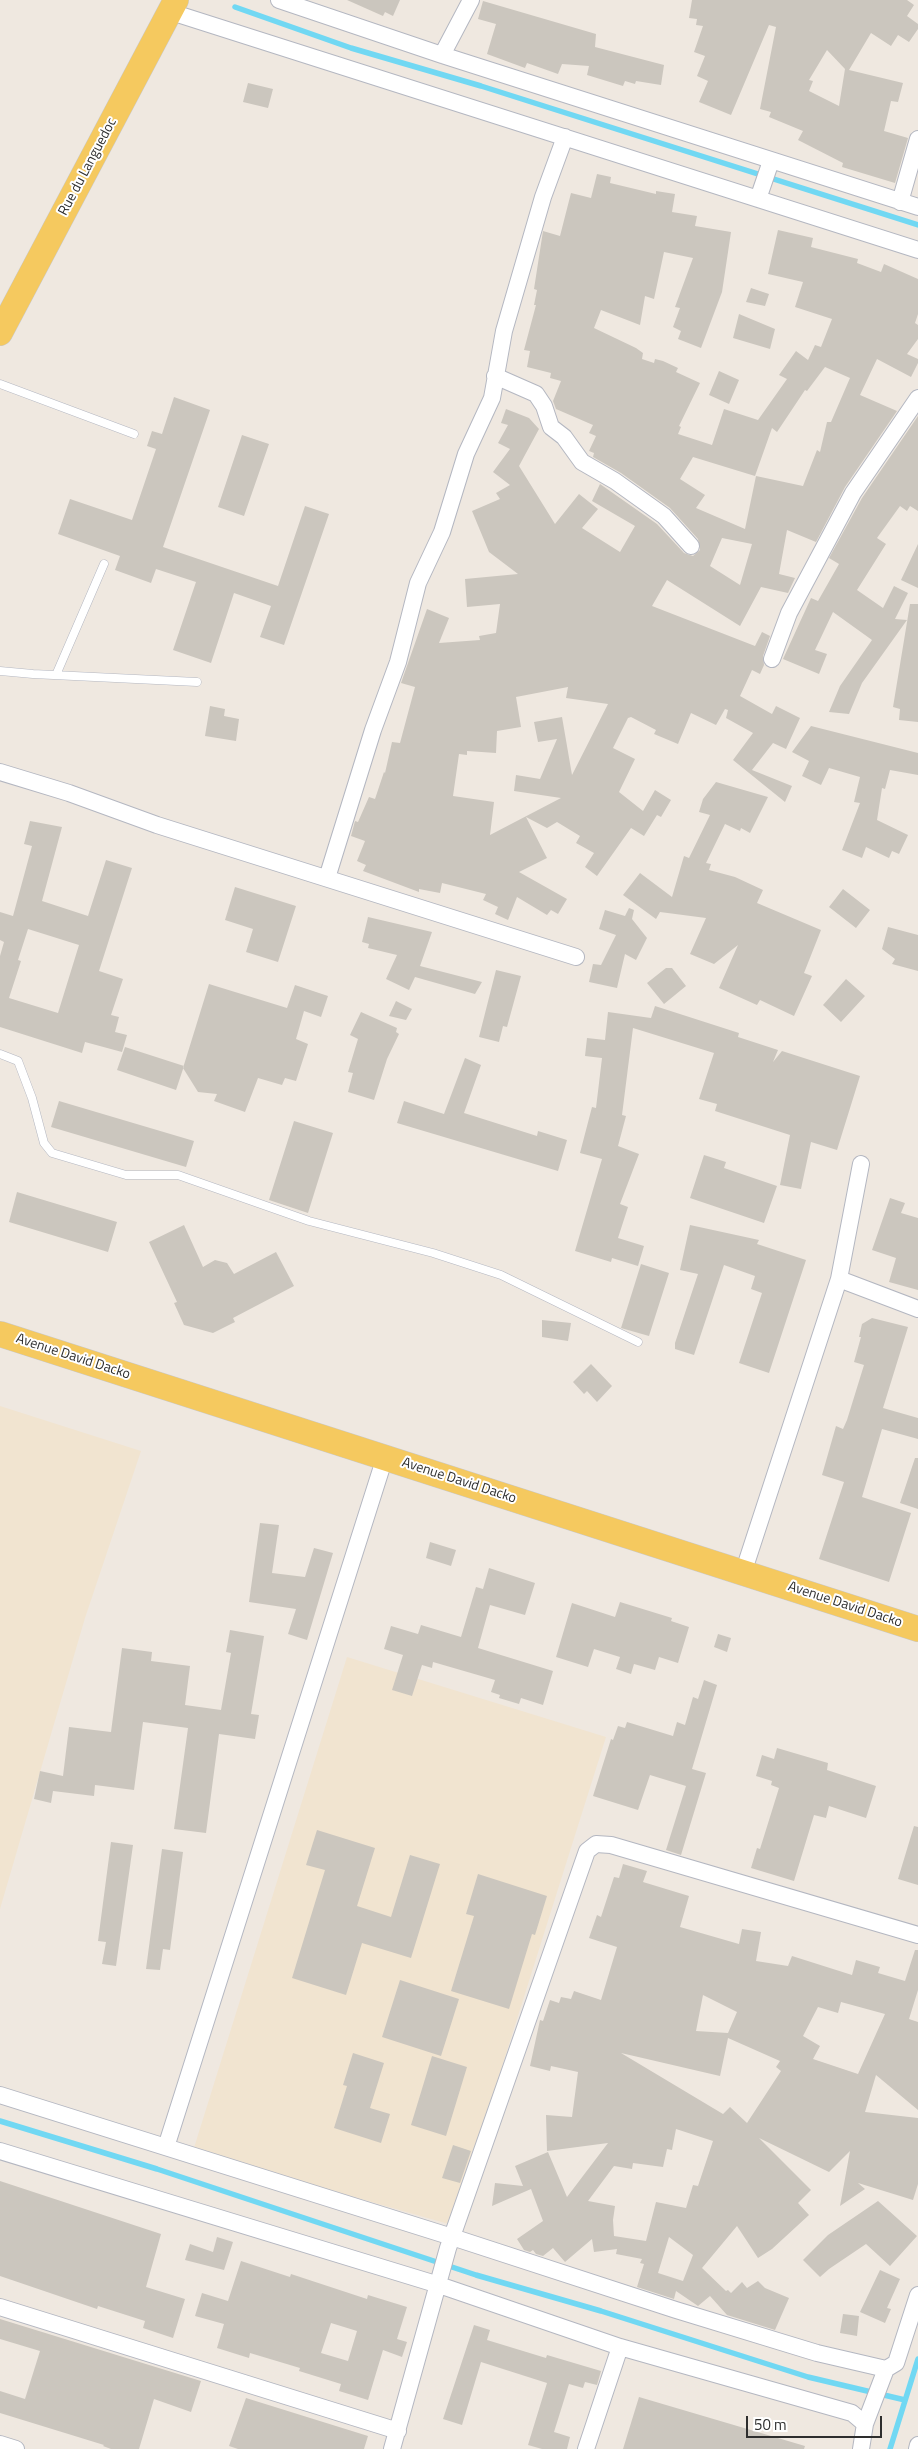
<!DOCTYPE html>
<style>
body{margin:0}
#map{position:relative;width:918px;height:2449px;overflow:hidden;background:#efe8e0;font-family:"Titillium Web",sans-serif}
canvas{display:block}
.scale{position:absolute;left:746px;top:2416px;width:136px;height:22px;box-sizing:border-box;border:2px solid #2e2e2e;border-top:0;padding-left:6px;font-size:15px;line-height:18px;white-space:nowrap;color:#2e2e2e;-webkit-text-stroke:4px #fff;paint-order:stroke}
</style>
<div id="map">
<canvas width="918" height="2449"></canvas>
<div class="scale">50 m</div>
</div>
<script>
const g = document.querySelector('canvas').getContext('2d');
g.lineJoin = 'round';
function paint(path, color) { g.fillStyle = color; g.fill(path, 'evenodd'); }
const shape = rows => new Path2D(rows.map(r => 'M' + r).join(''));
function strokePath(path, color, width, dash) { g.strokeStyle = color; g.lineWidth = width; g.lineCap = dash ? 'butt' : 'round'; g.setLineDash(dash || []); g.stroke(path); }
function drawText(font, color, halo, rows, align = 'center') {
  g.font = font + ' "Titillium Web",sans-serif'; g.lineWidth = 4; g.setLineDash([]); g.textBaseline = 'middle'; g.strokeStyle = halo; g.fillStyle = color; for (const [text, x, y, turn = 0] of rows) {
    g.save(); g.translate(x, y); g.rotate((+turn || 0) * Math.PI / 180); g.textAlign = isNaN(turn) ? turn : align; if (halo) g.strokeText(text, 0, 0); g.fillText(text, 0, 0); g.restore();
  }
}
paint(shape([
 [0,1406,141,1451,85,1618,0,1909],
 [347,1657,606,1737,452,2225,193,2151]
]), '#f1e4d0');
strokePath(shape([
 [235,7,351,48,481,86,918,225],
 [0,2121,157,2169,476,2275,601,2311,808,2377,905,2400],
 [890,2449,918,2359]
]), '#71d8f3', 5.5);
paint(shape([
 [347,0,400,0,393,16,385,12,383,16],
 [692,0,907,0,914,5,907,16,918,24,918,29,909,42,898,35,891,46,871,33,849,70,903,83,898,102,891,101,884,131,908,138,895,183,842,167,843,163,798,140,803,131,769,117,771,112,760,109,776,27,769,25,731,115,699,102,708,81,697,76,705,56,694,52,703,26,696,25,697,19,689,18],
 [827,50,845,69,839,106,809,91,813,81,809,80],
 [483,1,596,34,595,47,664,65,661,85,636,81,635,84,625,81,623,86,587,75,589,66,562,64,558,74,527,63,525,68,487,54,496,24,478,19],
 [248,83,273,89,268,108,243,102],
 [597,174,611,177,610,183,656,194,656,191,675,194,672,212,697,216,695,226,731,232,722,292,701,348,678,339,681,331,673,327,680,308,675,307,693,258,664,252,654,299,645,296,640,325,601,310,594,328,636,348,643,353,642,359,654,363,655,359,663,361,678,368,676,372,700,383,679,426,681,427,678,434,712,445,724,409,758,420,787,379,779,375,796,351,808,360,815,345,821,347,832,319,795,307,803,282,768,274,778,230,813,238,811,247,858,259,857,263,881,272,884,264,918,279,918,314,915,323,918,325,918,339,907,354,918,359,918,363,911,377,877,359,860,395,897,411,845,487,816,542,787,530,779,574,795,578,788,593,761,587,740,626,667,580,652,606,755,646,762,632,770,636,763,656,764,665,760,674,752,670,740,696,772,714,776,706,800,718,786,749,773,743,752,770,792,786,785,802,733,760,753,733,726,718,728,710,725,709,716,725,691,713,678,744,654,734,656,730,631,717,628,718,613,748,635,759,619,792,643,811,655,790,671,800,661,817,657,815,644,836,631,828,597,876,585,867,594,853,576,843,580,836,557,822,547,828,526,817,547,858,519,872,567,899,558,914,551,910,547,915,517,897,508,920,495,914,498,907,483,900,486,894,442,883,440,893,419,889,419,892,363,871,366,865,357,861,365,841,351,836,355,821,358,822,369,797,375,799,384,772,385,773,392,742,400,743,415,687,401,683,427,609,449,618,439,643,480,640,479,636,496,633,500,604,467,607,465,579,518,574,489,552,472,511,500,499,496,493,510,485,493,472,510,449,498,443,508,425,501,423,506,409,529,418,539,429,519,466,555,524,579,494,598,509,582,528,620,552,635,526,592,501,600,484,657,524,684,553,693,556,700,550,698,539,670,508,621,473,593,457,594,453,589,451,596,436,589,433,593,425,556,409,553,401,561,381,550,378,551,373,527,367,530,351,524,350,536,305,534,305,537,290,534,289,543,231,560,236,571,193,591,198],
 [825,367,850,378,831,422,827,422,820,452,817,450,803,486,756,476,745,529,696,508,705,495,680,479,693,457,755,476,772,428,777,432,805,390,807,391],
 [722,538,752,544,740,585,710,566],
 [568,687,566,698,608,704,572,775,562,717,534,722,538,742,557,739,540,779,516,775,514,791,561,798,490,835,494,802,453,796,459,754,467,755,467,751,496,753,497,731,521,727,516,697],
 [751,288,769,294,765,306,746,302],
 [739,314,775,329,770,349,733,338],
 [719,371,739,380,729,404,709,395],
 [174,397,210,410,163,547,278,586,305,506,329,514,284,645,260,637,271,606,234,593,211,663,173,650,196,582,156,569,151,583,115,570,120,556,58,534,70,499,132,520,156,449,147,446,152,431,162,434],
 [918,416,918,511,910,506,907,511,900,506,877,538,886,544,857,590,883,608,894,586,908,593,895,619,907,620,862,683,849,714,829,712,840,686,872,640,833,612,815,650,827,654,819,674,783,659,811,598,818,601,839,564,829,558,862,498],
 [242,435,269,444,244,516,218,507],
 [918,544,918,588,901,580],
 [910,604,918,604,918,722,899,720,900,709,893,707],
 [210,706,225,709,224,716,239,719,236,741,205,736],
 [811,726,918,753,918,775,890,770,885,789,882,788,877,820,908,835,899,854,892,851,889,858,866,847,862,858,842,850,860,803,854,802,860,777,829,768,821,785,802,776,809,761,792,752],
 [716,782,768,797,750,833,741,828,740,831,725,824,706,863,711,864,709,870,735,877,763,890,757,903,821,930,804,973,812,976,794,1016,760,1000,757,1005,719,988,738,945,714,964,690,954,706,918,660,912,656,919,623,895,640,873,672,897,684,856,689,858,710,815,699,812,703,799],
 [30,821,62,827,42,901,88,916,106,860,132,868,99,971,123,979,111,1015,119,1017,115,1032,127,1035,122,1052,85,1042,82,1053,0,1027,0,956,4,942,0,940,0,912,13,916,32,846,24,844],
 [28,929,79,945,58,1013,9,998,21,961,18,960],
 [235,887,296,906,278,962,246,952,253,929,225,920],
 [843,889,870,910,856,928,829,907],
 [629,908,634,910,632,919,647,938,636,960,625,954,617,988,589,982,593,964,601,965,616,935,599,929,605,910,625,916],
 [368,917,432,932,420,966,482,982,475,994,415,977,409,990,386,979,397,955,368,948,369,944,362,942],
 [888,927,918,935,918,971,892,964,895,959,882,949],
 [666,968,672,968,686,986,664,1004,647,983],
 [496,970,521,976,507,1027,503,1026,499,1042,479,1037],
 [846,979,865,996,841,1022,823,1005],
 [209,984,287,1008,295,985,328,996,321,1017,304,1011,296,1039,308,1044,296,1081,285,1078,282,1085,258,1078,245,1112,214,1101,217,1094,198,1092,183,1068],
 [396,1001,412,1009,406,1020,389,1016],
 [655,1006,739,1033,738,1037,778,1050,773,1062,782,1051,860,1076,837,1150,811,1142,801,1189,780,1185,790,1135,715,1111,717,1104,699,1099,714,1053,633,1028,622,1115,626,1116,618,1146,639,1154,620,1204,628,1207,618,1238,644,1246,638,1266,612,1258,611,1262,575,1251,602,1159,580,1153,592,1107,596,1108,602,1058,585,1056,587,1038,605,1040,608,1012,651,1018],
 [361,1012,397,1028,396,1032,399,1034,387,1059,374,1100,348,1092,353,1073,348,1072,358,1039,350,1035],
 [125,1047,184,1066,176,1090,117,1070],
 [465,1058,481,1065,464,1113,537,1136,538,1131,567,1140,558,1171,397,1123,404,1101,444,1114],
 [59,1101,194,1141,186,1167,51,1127],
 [294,1121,333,1133,308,1213,269,1200],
 [704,1155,726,1162,724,1168,777,1186,764,1223,690,1198],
 [17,1192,117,1222,108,1252,9,1222],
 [890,1198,905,1203,901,1213,918,1218,918,1290,889,1282,896,1258,872,1250],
 [184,1225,203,1267,215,1260,227,1263,234,1274,276,1252,294,1286,233,1318,235,1322,213,1333,184,1325,174,1303,177,1302,149,1242],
 [690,1225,759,1240,757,1244,806,1260,769,1373,739,1363,762,1293,751,1289,755,1276,724,1265,694,1355,675,1349,675,1343,698,1274,680,1270],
 [641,1264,669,1273,649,1336,621,1328],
 [872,1318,908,1327,883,1408,918,1418,918,1439,882,1429,862,1497,911,1513,889,1582,819,1559,844,1482,822,1475,836,1426,843,1429,847,1420,864,1365,854,1362,861,1337,859,1337,862,1324],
 [542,1320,571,1323,568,1341,542,1337],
 [591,1364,612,1386,597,1402,587,1391,584,1394,573,1382],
 [915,1458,918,1458,918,1509,900,1503],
 [260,1523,279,1525,272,1573,305,1577,314,1548,333,1553,307,1640,288,1634,296,1609,249,1602],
 [430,1542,456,1550,451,1566,426,1558],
 [489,1568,535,1583,525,1615,490,1605,478,1648,553,1671,543,1705,521,1698,519,1704,499,1698,500,1695,491,1692,495,1680,433,1662,432,1668,422,1665,412,1696,392,1690,403,1655,384,1649,391,1626,418,1634,421,1625,461,1637,476,1587,483,1589],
 [620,1602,672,1618,671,1621,689,1627,678,1663,659,1657,655,1670,634,1664,631,1674,616,1669,620,1657,594,1649,588,1667,556,1657,572,1603,615,1617],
 [230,1630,264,1636,251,1714,259,1715,255,1739,219,1734,206,1833,174,1829,188,1728,143,1722,134,1790,95,1785,94,1796,53,1791,51,1803,34,1799,40,1771,63,1776,69,1727,111,1732,122,1648,152,1652,151,1661,190,1666,185,1705,221,1710,231,1653,226,1652],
 [718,1634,731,1638,727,1652,714,1647],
 [704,1680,717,1685,692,1769,706,1773,681,1855,666,1850,686,1786,650,1775,638,1810,593,1796,611,1739,613,1740,618,1726,625,1728,627,1722,673,1736,677,1722,685,1725,693,1697,698,1699],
 [777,1748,828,1763,827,1770,876,1786,866,1818,829,1806,826,1818,814,1815,794,1881,751,1868,757,1848,760,1849,779,1788,771,1785,772,1781,756,1776,762,1755,774,1759],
 [914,1826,918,1827,918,1885,898,1879],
 [317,1830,375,1848,357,1906,391,1917,410,1855,440,1864,411,1958,362,1943,346,1995,292,1978,325,1870,306,1865],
 [111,1842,133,1845,116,1966,102,1964,106,1942,98,1941],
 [162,1849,183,1852,170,1950,163,1949,160,1970,146,1969],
 [623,1864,647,1871,643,1882,689,1896,680,1927,739,1944,742,1929,761,1932,756,1961,788,1966,792,1956,852,1975,856,1960,880,1967,878,1973,905,1981,915,1950,918,1950,918,1990,909,2019,918,2022,918,2110,876,2075,865,2112,918,2118,918,2184,913,2200,858,2183,865,2189,840,2206,850,2151,829,2172,759,2138,811,2190,798,2203,809,2215,772,2249,758,2258,737,2226,702,2268,726,2291,728,2290,731,2293,742,2282,747,2288,758,2281,765,2288,789,2298,775,2330,727,2315,710,2296,698,2306,676,2291,674,2299,637,2287,644,2264,640,2263,642,2259,616,2254,617,2249,594,2252,592,2239,565,2262,553,2248,543,2256,536,2254,533,2250,530,2252,524,2250,517,2239,543,2221,531,2189,492,2206,495,2183,523,2186,515,2166,548,2152,567,2197,608,2143,547,2151,546,2115,572,2117,578,2072,551,2066,550,2071,530,2066,540,2020,543,2021,550,2000,559,2003,561,1997,571,1999,574,1991,601,2000,617,1947,589,1938,597,1915,601,1917,614,1877,619,1878],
 [703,1995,737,2012,728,2033,696,2031],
 [841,2002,885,2014,858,2074,813,2059,820,2046,803,2036,818,2007,838,2013],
 [728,2038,780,2061,776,2067,781,2071,747,2123,730,2107,723,2114,621,2053,720,2076],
 [676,2129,713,2141,698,2186,693,2185,686,2208,656,2202,646,2241,614,2236,613,2220,615,2206,588,2201,614,2166,632,2169,633,2163,663,2167,667,2149,672,2150],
 [669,2237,693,2255,683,2281,658,2273],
 [478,1874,547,1896,535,1935,532,1934,509,2009,451,1991,474,1916,466,1914],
 [400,1980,459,1999,441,2056,382,2037],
 [353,2053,384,2063,370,2108,390,2114,381,2143,334,2128,347,2086,343,2085],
 [432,2056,467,2067,446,2136,411,2125],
 [453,2145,471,2151,460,2183,442,2178],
 [0,2181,161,2234,146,2287,185,2299,173,2338,143,2328,145,2321,98,2306,97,2309,0,2276],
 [878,2201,917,2236,890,2266,866,2244,829,2269,820,2277,803,2260,828,2235],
 [217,2237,233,2242,224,2270,185,2260,190,2244,213,2252],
 [241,2261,290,2277,291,2274,367,2299,368,2295,407,2307,397,2339,407,2342,402,2357,383,2350,368,2400,339,2391,341,2384,299,2371,300,2368,250,2353,249,2358,217,2348,224,2324,195,2316,202,2293,228,2301],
 [331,2323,357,2331,348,2361,321,2353],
 [880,2270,900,2279,887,2308,891,2309,885,2323,860,2312],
 [843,2314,859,2316,857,2336,840,2333],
 [0,2319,201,2381,191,2412,154,2399,139,2449,111,2449,103,2446,104,2445,0,2413,0,2391,25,2399,40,2351,0,2339],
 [474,2325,490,2330,487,2340,546,2358,547,2355,601,2371,597,2385,585,2382,583,2388,569,2384,554,2432,570,2437,567,2449,542,2449,528,2445,547,2383,481,2362,462,2425,443,2419],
 [639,2397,805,2446,804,2449,623,2449],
 [246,2398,368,2436,364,2449,238,2449,229,2446]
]), '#cbc6be');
const service = shape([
 [0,384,134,434],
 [0,671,33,674,197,682],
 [56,675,104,564],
 [0,1054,18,1061,32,1098,44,1143,52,1153,126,1175,178,1175,309,1221,433,1253,501,1275,638,1342]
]);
const minor = shape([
 [279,0,442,55,918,207],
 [171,12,918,250],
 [442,55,471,0],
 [758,199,771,161],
 [900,202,918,139],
 [495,376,536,394,544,406,551,427,564,437,582,462,615,481,664,516,691,546],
 [772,659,789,613,853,493,918,398],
 [0,772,69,793,157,825,576,957],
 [327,878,373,730,398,662,418,583,442,532,466,454,492,398,504,331,543,197,565,137],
 [839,1279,918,1309],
 [743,1573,839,1279,861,1164],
 [0,2095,452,2237,676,2310,817,2353,886,2369,896,2363,918,2295],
 [166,2147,385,1457],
 [0,2151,439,2285,620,2347,852,2413,865,2424,861,2449],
 [0,2307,398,2431],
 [865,2424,886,2369],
 [0,2444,16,2449],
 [392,2449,448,2248,587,1851,596,1844,611,1845,918,1935],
 [586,2449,620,2347],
 [917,2449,918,2445]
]);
const primary = shape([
 [0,333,176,0],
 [0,1334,918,1629]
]);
strokePath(service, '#b4b7c1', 9);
strokePath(minor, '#b4b7c1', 18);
strokePath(primary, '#c9c9c9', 26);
strokePath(service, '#fff', 8);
strokePath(minor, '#fff', 16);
strokePath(primary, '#f5c95f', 25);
drawText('14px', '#2e2e2e', '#fff', [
 ["Rue du Languedoc",88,167,-62],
 ["Avenue David Dacko",73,1357,18],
 ["Avenue David Dacko",459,1481,18],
 ["Avenue David Dacko",845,1605,18]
]);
</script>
